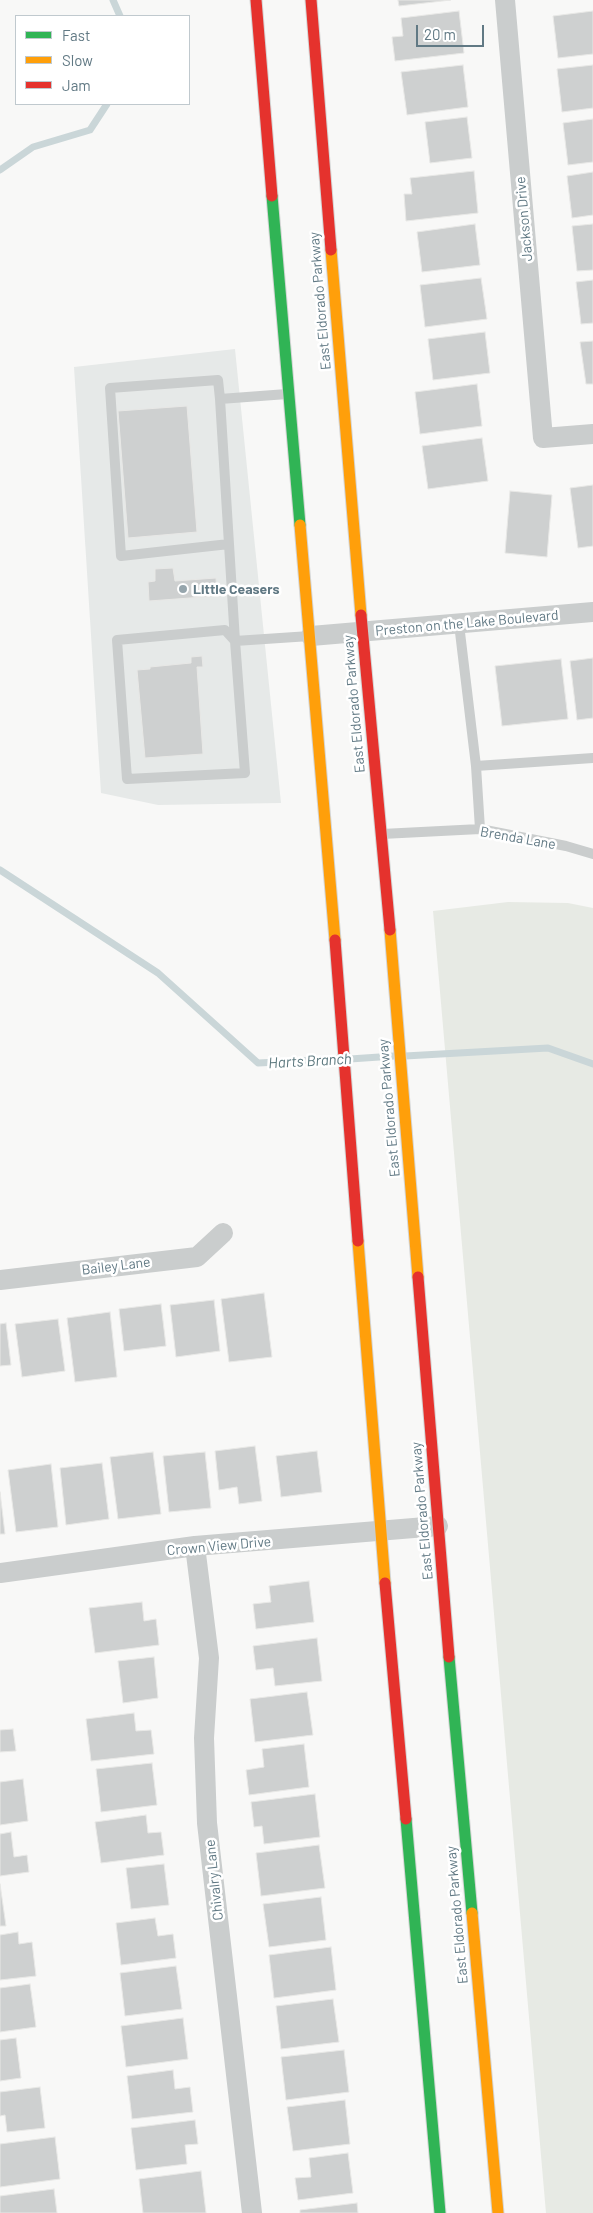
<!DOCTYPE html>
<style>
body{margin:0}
#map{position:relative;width:593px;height:2213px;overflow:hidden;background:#f8f8f7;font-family:Barlow,sans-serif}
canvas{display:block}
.legend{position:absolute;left:15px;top:15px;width:175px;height:90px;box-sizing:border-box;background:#fff;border:1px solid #c0c9ce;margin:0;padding:6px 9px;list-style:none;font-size:15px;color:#617984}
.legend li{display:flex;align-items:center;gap:10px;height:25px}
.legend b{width:25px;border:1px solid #c0c9ce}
.scale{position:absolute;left:416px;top:25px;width:68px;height:22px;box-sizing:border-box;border:2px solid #617984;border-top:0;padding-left:6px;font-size:15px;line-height:18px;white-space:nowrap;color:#617984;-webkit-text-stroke:4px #fff;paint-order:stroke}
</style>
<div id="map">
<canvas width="593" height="2213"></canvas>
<ul class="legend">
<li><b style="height:6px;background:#30b455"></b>Fast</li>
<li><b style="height:6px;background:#ff9f0a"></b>Slow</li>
<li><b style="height:6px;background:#e5322d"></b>Jam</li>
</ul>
<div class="scale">20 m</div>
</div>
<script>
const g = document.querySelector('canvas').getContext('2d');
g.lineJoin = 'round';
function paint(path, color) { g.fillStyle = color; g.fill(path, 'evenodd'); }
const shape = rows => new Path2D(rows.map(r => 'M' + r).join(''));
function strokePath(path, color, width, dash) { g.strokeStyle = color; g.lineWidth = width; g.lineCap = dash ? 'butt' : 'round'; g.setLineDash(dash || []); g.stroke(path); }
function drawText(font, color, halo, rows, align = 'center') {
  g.font = font + ' Barlow,sans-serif'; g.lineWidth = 5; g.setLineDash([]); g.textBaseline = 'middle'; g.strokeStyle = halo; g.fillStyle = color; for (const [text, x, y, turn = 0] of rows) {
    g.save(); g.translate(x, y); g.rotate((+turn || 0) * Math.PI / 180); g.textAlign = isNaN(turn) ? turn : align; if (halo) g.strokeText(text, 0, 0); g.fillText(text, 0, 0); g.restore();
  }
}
paint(shape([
 [235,349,281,803,158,805,101,793,74,367]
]), '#e6e9e8');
paint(shape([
 [508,902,568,903,593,908,593,2213,546,2213,433,911]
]), '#e7eae4');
strokePath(shape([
 [113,0,120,16],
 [0,170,33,147,90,130,107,104],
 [0,870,158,973,258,1063,339,1059],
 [405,1056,548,1048,593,1064],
 [350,1059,394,1056]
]), '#cad6d8', 7);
const building = shape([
 [398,0,451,0,399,6,398,0],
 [459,11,464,53,395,61,392,37,403,36,401,18,459,11],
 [593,11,593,54,558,58,553,16,593,11],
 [463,65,468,107,407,115,401,72,463,65],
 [593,65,593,108,562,112,557,69,593,65],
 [467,117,472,158,430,163,425,122,467,117],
 [593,119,593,162,568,165,563,123,593,119],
 [474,171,478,213,406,221,404,194,412,194,410,178,474,171],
 [593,172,593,215,572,218,567,176,593,172],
 [475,224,480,265,422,272,417,232,475,224],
 [593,224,593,270,577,271,572,226,593,224],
 [481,278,487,319,425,327,420,285,481,278],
 [593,280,593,323,581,324,576,282,593,280],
 [485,332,490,373,433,380,428,339,485,332],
 [593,341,593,384,586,384,580,342,593,341],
 [477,384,482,426,420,434,415,392,477,384],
 [187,406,197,532,128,538,118,411,187,406],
 [482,438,488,481,428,489,422,446,482,438],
 [593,485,593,546,578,548,570,488,593,485],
 [510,491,552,495,547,557,505,553,510,491],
 [173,568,175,581,216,578,217,596,149,601,148,582,155,581,155,569,173,568],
 [202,656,203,667,197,667,203,754,145,758,137,670,150,669,150,667,191,663,191,657,202,656],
 [593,658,593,718,577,720,570,661,593,658],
 [561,659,568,719,502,726,495,666,561,659],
 [264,1293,272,1357,229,1362,221,1299,264,1293],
 [214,1300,220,1351,176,1357,170,1305,214,1300],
 [161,1304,166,1346,124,1351,119,1309,161,1304],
 [110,1312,117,1377,75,1382,67,1318,110,1312],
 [58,1319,65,1371,22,1377,15,1324,58,1319],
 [6,1323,11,1365,0,1366,0,1324,6,1323],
 [255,1446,262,1501,239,1504,237,1487,219,1490,215,1451,255,1446],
 [317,1451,322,1492,281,1497,276,1456,317,1451],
 [153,1452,161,1514,118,1519,110,1457,153,1452],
 [205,1452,211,1508,169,1512,163,1456,205,1452],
 [102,1463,109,1519,66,1525,60,1468,102,1463],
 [51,1464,58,1527,16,1532,8,1470,51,1464],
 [0,1492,5,1534,0,1534,0,1492],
 [309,1581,314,1622,256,1629,253,1604,271,1602,269,1586,309,1581],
 [142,1602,144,1621,156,1619,159,1645,95,1653,89,1608,142,1602],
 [317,1638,322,1681,275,1686,273,1668,256,1670,253,1646,317,1638],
 [154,1657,158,1698,123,1703,118,1661,154,1657],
 [307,1692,313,1735,255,1742,250,1699,307,1692],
 [134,1713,136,1731,151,1730,154,1754,91,1761,86,1719,134,1713],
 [13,1729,16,1751,0,1752,0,1730,13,1729],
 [304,1744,309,1787,249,1795,246,1770,264,1767,262,1749,304,1744],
 [152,1763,157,1805,101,1812,96,1769,152,1763],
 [23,1779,28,1821,0,1825,0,1782,23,1779],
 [315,1794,320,1837,264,1844,262,1826,254,1827,251,1802,315,1794],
 [146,1815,148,1833,161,1832,164,1855,101,1863,95,1822,146,1815],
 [11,1832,14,1857,27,1855,29,1872,0,1876,0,1834,11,1832],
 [319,1845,325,1888,261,1896,256,1853,319,1845],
 [164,1864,169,1905,131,1909,126,1868,164,1864],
 [0,1884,6,1926,0,1926,0,1884],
 [321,1897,326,1940,269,1947,263,1904,321,1897],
 [155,1918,158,1936,173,1934,176,1958,121,1965,116,1923,155,1918],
 [18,1932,19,1944,32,1942,36,1976,0,1980,0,1935,18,1932],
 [331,1947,336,1990,274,1998,269,1955,331,1947],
 [176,1966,182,2009,125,2016,120,1973,176,1966],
 [30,1984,36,2027,0,2032,0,1988,30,1984],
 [333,1999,339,2042,281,2049,276,2006,333,1999],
 [183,2018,188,2059,126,2067,121,2026,183,2018],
 [16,2038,21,2078,0,2081,0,2040,16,2038],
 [344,2050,349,2092,286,2100,281,2057,344,2050],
 [173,2070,175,2089,190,2087,193,2112,132,2119,127,2076,173,2070],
 [40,2087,45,2128,7,2132,5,2115,0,2116,0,2092,40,2087],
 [345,2100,350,2144,293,2151,287,2107,345,2100],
 [195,2120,198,2144,185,2145,187,2164,136,2170,131,2128,195,2120],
 [55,2137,60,2179,0,2187,0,2144,55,2137],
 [348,2153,353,2193,298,2200,295,2178,311,2177,309,2158,348,2153],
 [201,2171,206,2213,143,2213,139,2179,201,2171],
 [54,2189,57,2213,0,2213,0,2196,54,2189],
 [357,2203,358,2213,300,2213,300,2210,357,2203]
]);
paint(building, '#ced0d0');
strokePath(building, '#e8e8e6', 1);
const fast = shape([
 [272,196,300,525],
 [449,1657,472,1913],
 [406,1819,440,2213]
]);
const slow = shape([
 [331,250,361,615],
 [300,525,335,940],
 [390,930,418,1277],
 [358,1241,385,1583],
 [472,1913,498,2213]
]);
const jam = shape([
 [256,0,272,196],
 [311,0,331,250],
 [361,615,390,930],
 [335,940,358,1241],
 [418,1277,449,1657],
 [385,1583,406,1819]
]);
strokePath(fast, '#d4d5d5', 13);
strokePath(slow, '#d4d5d5', 13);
strokePath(jam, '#d4d5d5', 13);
strokePath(shape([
 [220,399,218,380,110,388,121,556,229,544],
 [459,624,476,766,480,829],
 [235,641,225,630,117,640,127,779,245,773,235,641,310,636],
 [235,641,220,399,287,394],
 [476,766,593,758],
 [382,834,480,829,566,846,593,854]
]), '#cacdcd', 10);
strokePath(shape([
 [505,0,543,438,593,434],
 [311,636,593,612],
 [0,1280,197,1257,223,1233],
 [195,1546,209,1658,204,1738,207,1823,252,2213],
 [0,1573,195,1546,438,1526]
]), '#cacdcd', 20);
strokePath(fast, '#30b455', 11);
strokePath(slow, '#ff9f0a', 11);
strokePath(jam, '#e5322d', 11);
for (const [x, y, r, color] of [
 [183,589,5,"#96a5ac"]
]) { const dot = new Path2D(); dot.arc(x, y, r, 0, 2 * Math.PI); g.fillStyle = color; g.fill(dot); strokePath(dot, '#fff', 2); }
drawText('14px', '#617984', '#fff', [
 ["Jackson Drive",524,219,-95],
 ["East Eldorado Parkway",320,301,-95],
 ["Preston on the Lake Boulevard",467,623,-5],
 ["East Eldorado Parkway",354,704,-95],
 ["Brenda Lane",518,838,10],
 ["East Eldorado Parkway",389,1108,-95],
 ["Bailey Lane",116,1266,-7],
 ["East Eldorado Parkway",422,1511,-95],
 ["Crown View Drive",219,1546,-5],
 ["Chivalry Lane",214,1880,-96],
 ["East Eldorado Parkway",457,1915,-95]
]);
drawText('bold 14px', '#617984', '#fff', [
 ["Little Ceasers",193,589]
], 'left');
drawText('italic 15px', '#5c787e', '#fff', [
 ["Harts Branch",310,1061,-3]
]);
</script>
